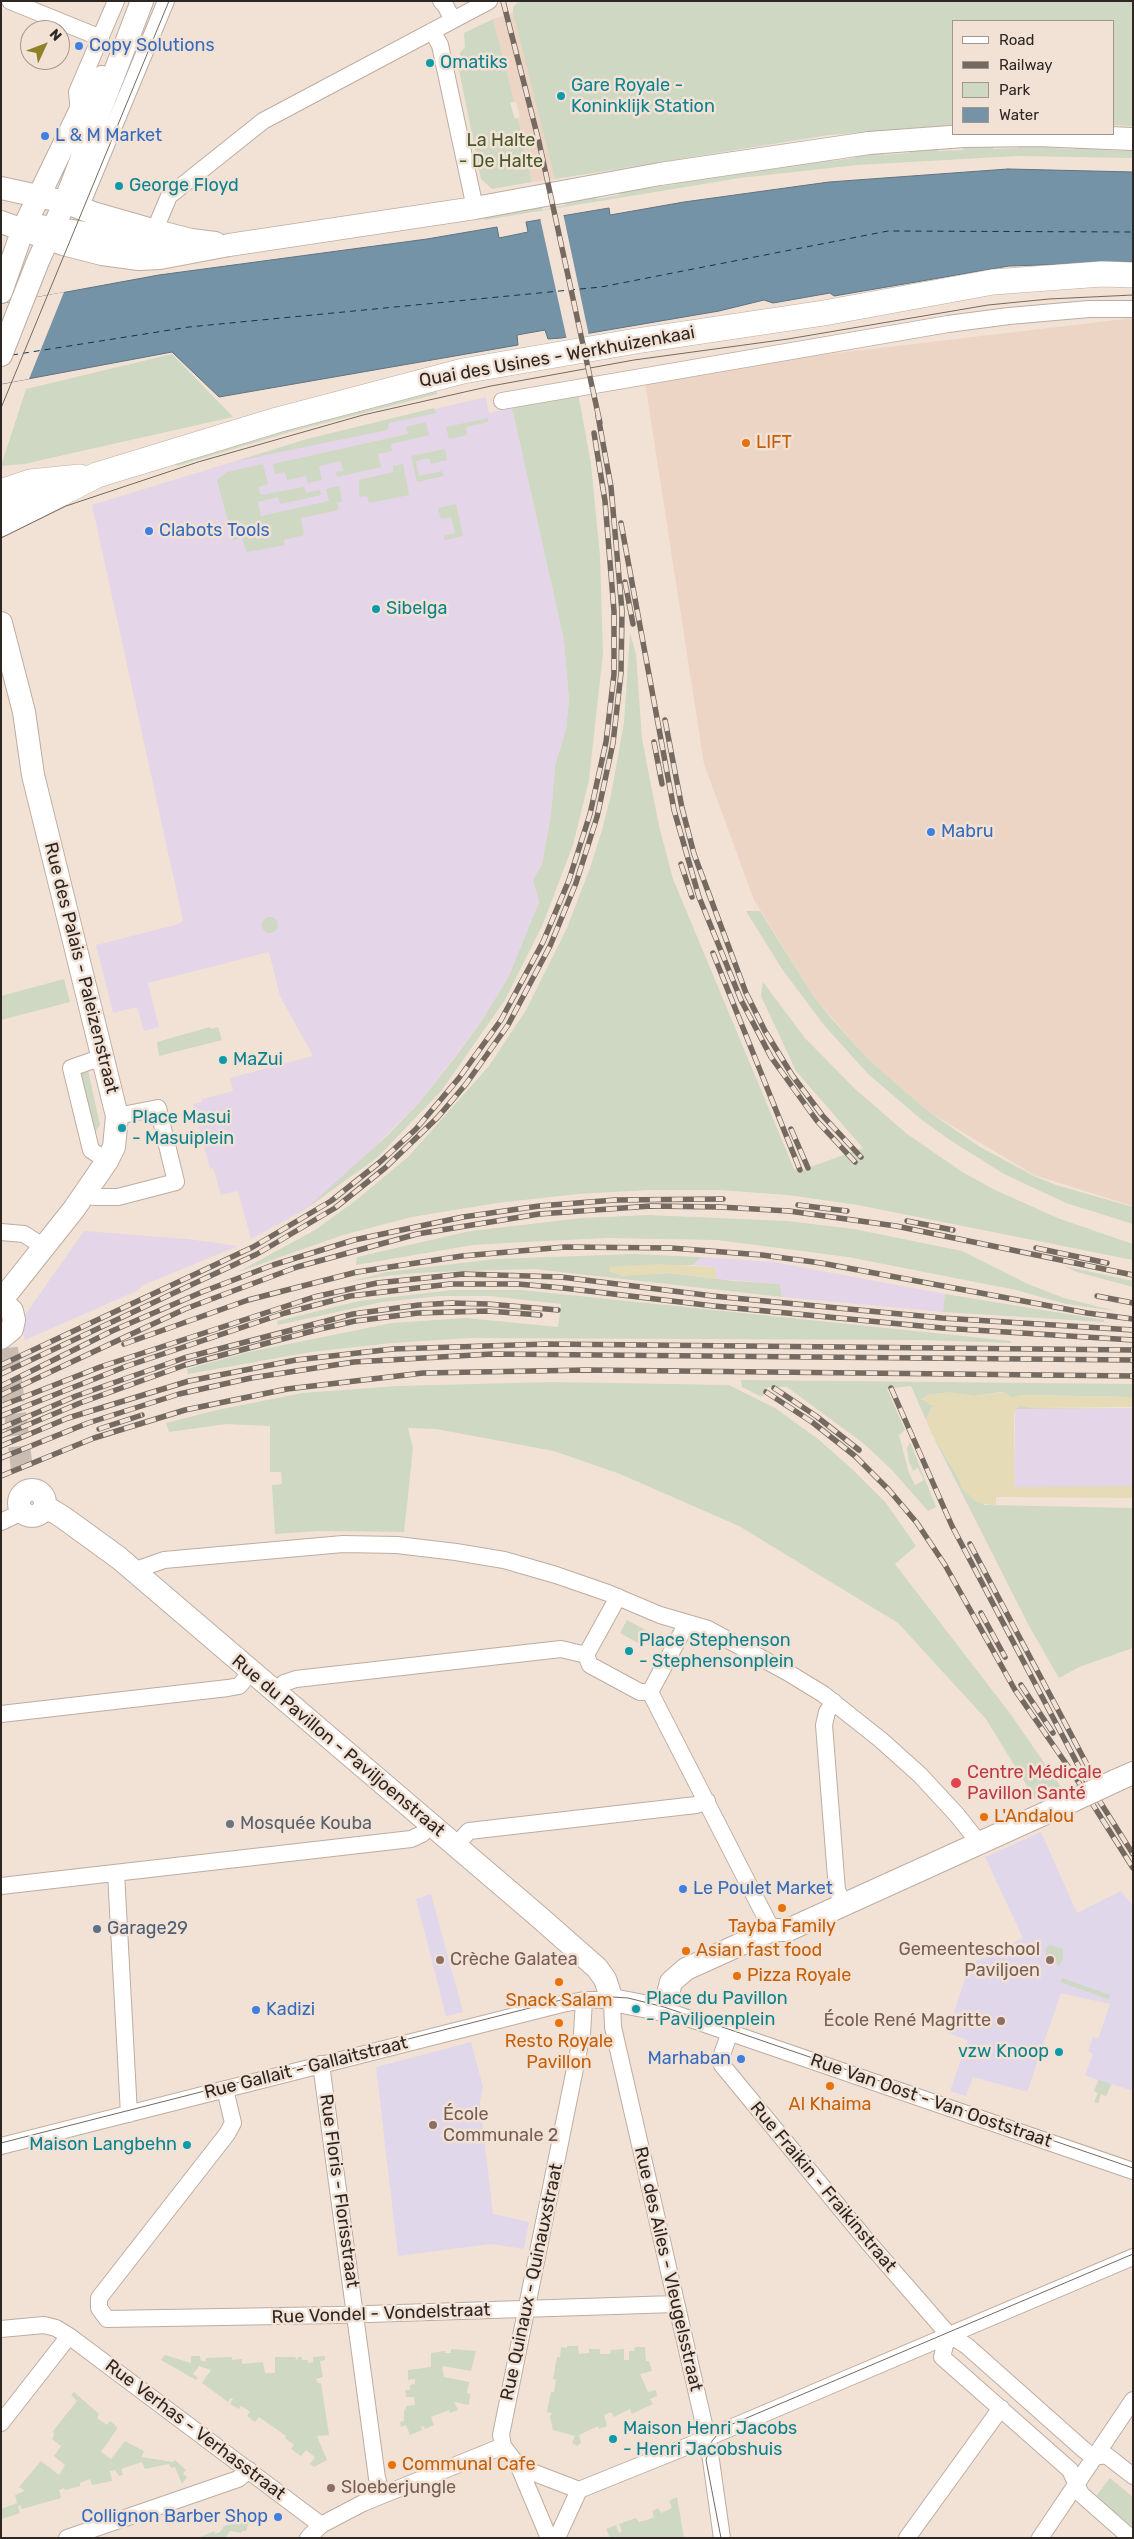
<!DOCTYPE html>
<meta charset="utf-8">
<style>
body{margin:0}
#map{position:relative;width:1134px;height:2539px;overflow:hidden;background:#f2e2d5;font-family:Rubik,sans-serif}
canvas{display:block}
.frame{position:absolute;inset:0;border:2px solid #2d2622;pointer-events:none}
.legend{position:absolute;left:952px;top:20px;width:162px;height:115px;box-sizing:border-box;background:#f2e2d5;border:1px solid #a3978d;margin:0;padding:6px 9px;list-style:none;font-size:15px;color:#2d2622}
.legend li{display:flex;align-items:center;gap:10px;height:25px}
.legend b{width:25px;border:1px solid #a3978d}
.north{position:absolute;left:20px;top:20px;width:50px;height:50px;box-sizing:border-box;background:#f2e2d5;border:1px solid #a3978d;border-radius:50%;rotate:47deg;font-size:14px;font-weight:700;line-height:20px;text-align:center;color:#2d2622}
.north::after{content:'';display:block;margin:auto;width:18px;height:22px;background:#908128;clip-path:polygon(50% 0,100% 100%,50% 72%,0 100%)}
</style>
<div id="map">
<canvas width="1134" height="2539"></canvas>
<div class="frame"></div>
<ul class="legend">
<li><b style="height:6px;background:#fff"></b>Road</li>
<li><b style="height:6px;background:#746a62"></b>Railway</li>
<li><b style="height:14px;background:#ced8c3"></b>Park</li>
<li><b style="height:14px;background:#7493a7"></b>Water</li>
</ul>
<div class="north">N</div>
</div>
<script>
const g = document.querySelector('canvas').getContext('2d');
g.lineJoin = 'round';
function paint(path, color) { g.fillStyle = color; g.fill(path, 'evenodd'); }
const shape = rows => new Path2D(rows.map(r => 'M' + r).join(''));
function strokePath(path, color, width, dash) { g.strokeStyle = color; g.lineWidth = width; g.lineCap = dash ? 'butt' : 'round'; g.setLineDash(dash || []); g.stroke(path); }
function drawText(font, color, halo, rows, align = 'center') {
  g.font = font + ' Rubik,sans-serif'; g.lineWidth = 5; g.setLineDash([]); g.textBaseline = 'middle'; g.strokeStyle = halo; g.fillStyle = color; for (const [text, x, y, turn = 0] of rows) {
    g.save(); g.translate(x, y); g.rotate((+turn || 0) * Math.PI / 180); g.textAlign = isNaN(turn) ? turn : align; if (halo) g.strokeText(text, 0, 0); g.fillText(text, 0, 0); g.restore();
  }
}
paint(shape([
 [513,13,528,68,555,179,532,182,518,118,520,117,516,102,513,102,493,19],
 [1133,318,1133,1206,1034,1175,929,1112,868,1059,814,997,754,900,704,764,644,376]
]), '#ecd5c4');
paint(shape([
 [486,397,489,413,512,408,564,640,569,700,566,730,555,765,551,814,542,864,533,880,539,902,508,978,481,1022,419,1103,345,1176,306,1209,251,1239,238,1191,221,1195,213,1168,210,1169,193,1104,202,1102,202,1099,233,1091,230,1078,313,1056,280,996,269,952,148,983,159,1027,144,1031,137,1007,113,1013,96,945,179,924,183,921,92,505,307,439],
 [84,1231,188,1239,238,1246,141,1286,139,1290,25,1340,21,1326,27,1312],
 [701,1257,774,1262,945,1294,943,1312,782,1297,780,1284,717,1279,714,1267,693,1265],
 [1133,1408,1133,1498,1014,1497,1015,1409]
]), '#e5d5e8');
paint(shape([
 [1041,1832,1077,1913,1121,1891,1133,1905,1133,2091,1112,2084,1106,2096,1101,2094,1098,2103,1094,2102,1098,2093,1094,2091,1098,2080,1085,2075,1093,2054,1088,2051,1093,2037,1098,2039,1110,2004,1061,1993,1027,2092,973,2077,966,2096,950,2091,968,2040,947,2033,970,1964,1023,1938,985,1857],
 [431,1894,463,2012,446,2016,416,1899],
 [471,2042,483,2087,480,2101,493,2214,529,2222,524,2249,491,2244,398,2256,376,2067]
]), '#e0d7eb');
paint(shape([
 [519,1,1133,1,1133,126,1113,125,1113,21,953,21,953,125,829,135,555,179,513,13,513,7],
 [493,19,514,102,510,103,515,119,518,118,532,182,492,189,481,179,458,65,462,64,460,53,465,47,464,33],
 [1048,142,1049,148,1074,149,1074,143,1102,144,1102,150,1128,151,1128,145,1133,146,1133,158,1018,156,857,165,740,178,485,220,484,215,541,204,543,210,565,205,564,200,595,194,597,199,619,195,618,189,651,182,652,188,675,184,675,178,712,173,713,178,738,174,738,168,774,169,799,165,798,159,830,155,831,161,855,158,855,152,883,149,884,155,909,153,909,147,937,145,938,151,963,150,963,144,993,143,993,149,1018,148,1019,143],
 [172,354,233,417,24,464,1,466,26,389],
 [437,390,437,394,290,432,177,466,176,463,281,432],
 [578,393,591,464,600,556,603,653,589,780,573,845,543,924,505,1000,442,1090,378,1157,306,1209,389,1134,419,1103,456,1056,481,1022,508,978,539,902,533,880,542,864,551,814,555,765,566,730,569,700,564,640,512,408],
 [434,408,436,413,389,423,387,430,237,461,307,439],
 [488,418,488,422,466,427,467,435,449,439,446,427],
 [426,422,429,435,391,444,392,451,378,454,381,467,337,477,336,472,343,471,341,461,319,466,322,480,308,483,306,476,287,480,285,472,275,474,273,464,408,434,406,427],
 [445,449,447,460,431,464,429,458,416,461,419,476,442,471,444,476,417,482,411,456],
 [263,464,268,484,258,487,261,495,304,487,306,493,320,490,321,495,281,504,278,497,258,502,261,516,329,501,326,489,339,486,342,501,337,503,339,510,301,518,304,535,284,540,285,545,247,552,242,538,233,540,217,480,227,472],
 [403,464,409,495,369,503,367,496,359,497,359,480,393,472,393,466],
 [456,504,463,536,445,540,444,536,455,533,451,517,441,519,438,508],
 [630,633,636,654,642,739,659,826,673,879,794,1169,802,1170,863,1148,796,1071,761,996,763,982,805,1038,854,1088,907,1134,964,1173,995,1190,1060,1219,1133,1244,1133,1260,858,1205,788,1195,719,1190,648,1190,578,1194,497,1203,412,1217,343,1235,238,1272,315,1230,355,1201,409,1156,489,1066,526,1010,567,928,591,865,602,830,611,795,624,722],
 [746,911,760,911,814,997,832,1019,868,1059,929,1112,980,1147,1036,1177,1056,1185,1133,1207,1133,1224,1066,1203,1004,1174,950,1140,922,1120,868,1074,824,1025,782,969],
 '262 925a8 8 0 1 1 16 0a8 8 0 1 1-16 0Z',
 [64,979,70,1002,1,1020,1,996],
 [210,1027,211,1029,218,1027,222,1040,159,1056,157,1042],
 [88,1070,100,1125,93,1135,79,1073],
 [649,1215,787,1221,854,1229,962,1251,1028,1284,1064,1298,1116,1311,1066,1304,1016,1290,848,1257,717,1240,608,1238,524,1242,473,1245,356,1265,357,1257,470,1231,582,1218],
 [634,1254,701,1257,693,1265,610,1267,654,1274,669,1273,734,1281,780,1284,782,1297,534,1269,433,1272,393,1275,348,1282,387,1272,495,1259],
 [1064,1266,1133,1281,1133,1287,1077,1272],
 [452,1290,522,1290,1011,1341,1011,1343,922,1340,469,1338,392,1343,311,1352,188,1374,187,1369,249,1352,392,1323,466,1318,558,1327,561,1304,490,1296,439,1296,382,1302,278,1325,277,1321,359,1301],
 [945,1294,1104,1320,1104,1322,943,1312],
 [741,1380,1133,1384,1133,1397,1022,1395,1013,1398,1001,1392,975,1396,943,1393,928,1395,929,1404,933,1405,926,1420,911,1386,887,1389,905,1430,899,1435,909,1473,915,1485,924,1480,918,1468,913,1471,909,1462,907,1448,910,1442,936,1507,928,1511,891,1469,863,1443,787,1387,768,1387,762,1397,742,1387],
 [551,1382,729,1385,775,1408,817,1438,852,1469,886,1503,916,1546,895,1564,1009,1712,1061,1787,1035,1799,986,1719,898,1623,739,1526,620,1474,554,1451,436,1429,408,1428,413,1448,404,1532,318,1531,275,1534,272,1485,282,1484,281,1472,270,1472,270,1426,226,1424,169,1432,166,1423,217,1410,302,1393,398,1386],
 [1020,1405,1033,1408,1133,1408,1015,1409],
 [931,1432,959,1479,962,1488,985,1505,1133,1508,1133,1648,1079,1667,1059,1678,1029,1626],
 [627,1620,645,1630,638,1643,620,1633],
 [1050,1945,1063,1949,1063,1959,1059,1966,1046,1956,1046,1948],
 [1062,1978,1110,1995,1108,1999,1060,1982],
 [1099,2080,1111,2084,1106,2096,1101,2094,1098,2103,1094,2102,1098,2093,1094,2091],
 [567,2346,578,2346,579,2354,589,2353,589,2349,600,2349,600,2354,610,2354,611,2350,624,2349,624,2360,629,2360,629,2351,634,2351,635,2347,645,2347,646,2361,649,2361,652,2371,640,2374,648,2392,656,2390,657,2396,650,2399,653,2404,632,2414,630,2409,614,2417,611,2412,604,2415,607,2426,599,2429,598,2426,579,2435,581,2443,577,2446,572,2443,575,2436,553,2430,550,2417,552,2413,547,2412,551,2392,554,2392,556,2380,553,2379,557,2357,560,2357,561,2347,567,2348],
 [451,2349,476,2351,471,2371,442,2366,444,2377,469,2382,467,2393,470,2394,469,2405,454,2402,458,2410,450,2413,449,2410,431,2417,434,2425,425,2429,424,2426,421,2427,422,2430,410,2435,406,2425,401,2427,400,2422,404,2421,404,2411,407,2406,415,2405,414,2397,406,2397,405,2390,410,2390,410,2385,415,2384,415,2379,408,2380,408,2370,431,2367,431,2353,445,2351,445,2353,451,2353],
 [165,2355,191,2363,191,2356,200,2356,201,2361,206,2361,206,2358,232,2357,232,2360,242,2359,242,2364,263,2362,265,2373,275,2373,275,2357,295,2357,297,2361,298,2357,302,2357,302,2360,308,2360,308,2363,313,2362,313,2357,325,2356,325,2360,320,2361,323,2377,316,2379,318,2383,321,2383,329,2435,317,2436,327,2460,314,2467,310,2464,315,2457,306,2450,301,2456,295,2452,291,2449,294,2445,285,2438,286,2436,259,2417,255,2422,247,2416,250,2412,246,2409,241,2406,239,2409,230,2404,233,2399,231,2398,228,2402,202,2383,211,2370,199,2366,193,2374,198,2378,196,2380,161,2360],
 [74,2392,99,2414,97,2418,107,2425,110,2421,116,2426,117,2429,101,2452,111,2459,125,2441,144,2451,141,2457,173,2462,175,2460,186,2470,183,2474,187,2477,182,2484,175,2467,171,2468,169,2464,145,2469,142,2462,121,2469,123,2475,119,2476,115,2470,110,2471,112,2481,92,2485,90,2479,80,2483,80,2486,65,2490,64,2488,59,2490,61,2498,22,2509,20,2505,18,2507,20,2513,2,2519,1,2509,17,2503,15,2495,25,2491,19,2487,41,2461,59,2475,65,2465,54,2456,61,2446,52,2439,54,2435,53,2431,77,2401,71,2395],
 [1110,2478,1133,2497,1133,2528,1096,2496],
 [677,2497,684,2538,610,2538,606,2529,616,2525,619,2533,622,2531,619,2524,636,2518,639,2522,650,2519,654,2517,652,2511,658,2508,661,2513,672,2508,669,2501],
 [242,2513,243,2518,246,2517,250,2520,246,2531,242,2531,241,2533,230,2531,226,2537,229,2538,198,2538,214,2531,215,2534,220,2532,224,2526,240,2520,238,2514]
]), '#ced8c3');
paint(shape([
 [658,1264,714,1267,717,1279,669,1273,622,1276,609,1271,610,1267],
 [949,1392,975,1396,1005,1392,1013,1398,1022,1395,1133,1397,1133,1407,1033,1408,1018,1406,1014,1413,1014,1487,1133,1486,1133,1498,996,1497,996,1506,976,1502,962,1488,959,1479,931,1432,926,1420,933,1405,920,1399,928,1395]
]), '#e5dcb7');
const water = shape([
 [1008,169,1133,172,1133,262,1009,266,834,296,830,293,773,303,764,300,719,311,561,338,548,339,545,330,517,335,518,345,219,397,172,352,1,384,1,304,159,275,427,239,497,227,499,238,528,232,526,222,609,208,610,215,684,202,829,182,1008,169]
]);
paint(water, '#7493a7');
strokePath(water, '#5f727f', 1);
paint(shape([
 [563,213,589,336,567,340,540,218],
 [64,292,29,379,1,384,1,304]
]), '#f2e2d5');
strokePath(shape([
 [12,355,189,327,601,287,888,231,1133,232]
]), '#0b374d', 1, [6, 5]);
strokePath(shape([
 [7,1348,23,1477]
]), '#cbbcb1', 22, [22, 11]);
const street = shape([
 [10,1,101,38],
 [441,1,445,5,453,20],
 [432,31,440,45,475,208],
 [79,113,77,92,116,1],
 [80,208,166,1],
 [151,239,169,196,263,121,489,1],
 [502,401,948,324,1009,316,1089,309,1133,309],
 [104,1059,91,1061,71,1068,91,1150,107,1161],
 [94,1197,118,1197,176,1182,158,1108,117,1116],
 [1,1232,24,1234,44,1247],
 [1,1522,22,1512],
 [133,1571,164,1560,343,1544,397,1545,456,1552,504,1560,556,1575,608,1593,660,1615,708,1629,787,1672,823,1694,881,1740,920,1775,957,1815,980,1844],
 [586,1655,590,1665,640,1692,650,1692,687,1623],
 [586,1655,618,1597],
 [276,1692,284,1683,296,1679,561,1649,586,1655],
 [650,1692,772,1930],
 [834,1702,827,1712,824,1725,837,1890,844,1905],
 [1,1714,228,1688,239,1686,251,1672],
 [455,1846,469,1831,696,1805,707,1801],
 [116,1873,129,2114],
 [1,1886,411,1839,422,1834,430,1824],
 [664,2010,1133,2171],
 [730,2032,720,2060,722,2065,868,2242,948,2334,967,2346,1084,2450,1094,2457,1106,2455,1133,2476],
 [321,2064,377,2478,382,2495],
 [225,2089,233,2123,227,2134,99,2298,99,2308,107,2319,338,2315,675,2304],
 [1,2146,562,2004,584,2000,612,2000,613,2027,709,2446,722,2538],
 [1,2329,44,2325,56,2328,69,2336,321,2525],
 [948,2334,942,2357,1070,2470,1081,2494,1131,2538],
 [1,2423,69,2336],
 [519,2467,579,2490],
 [579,2490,688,2446,1133,2257],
 [67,2538,238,2479,249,2470],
 [308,2538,321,2525,363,2503,503,2446],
 [549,2538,519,2467,503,2446,501,2435,582,2034,584,2000],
 [557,2538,579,2490],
 [907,2538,1001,2408],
 [1040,2538,1133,2400]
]);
const secondary = shape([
 [1,188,65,202,93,213,156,231,191,240,215,243],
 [1,222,63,244,102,254,139,259,160,258,229,245,475,208,660,174,869,143,964,136,1037,135,1133,139],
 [41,226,142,242,159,242],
 [1,292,23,229,79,113,102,77],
 [1,355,38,261,65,202,142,1],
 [1,508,46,490],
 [1,623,24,712,33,775,117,1116,114,1147,107,1161,74,1209,1,1301],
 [1,1301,12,1311,14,1320,12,1329,1,1338],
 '19 1503a13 13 0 1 1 26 0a13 13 0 1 1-26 0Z',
 [44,1510,53,1511,64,1518,119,1558,538,1916,597,1968,605,1979,612,2000,664,2010,671,1982,686,1969,772,1930,788,1930,1059,1807],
 [1115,1781,1133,1773]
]);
const primary = shape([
 [1,492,30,482,80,477],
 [1,524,97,475,277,420,463,371,636,341,824,313,993,282,1102,274,1133,275]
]);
strokePath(street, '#bdada1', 18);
strokePath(secondary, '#bdada1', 24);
strokePath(primary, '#bdada1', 26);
strokePath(street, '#fff', 16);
strokePath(secondary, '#fff', 22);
strokePath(primary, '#fff', 25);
strokePath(shape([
 [1,408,169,1],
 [1,538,66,506,198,462,363,415,491,386,634,360,788,339,988,305,1049,299,1133,295],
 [1,2143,561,2000,597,1996,628,1998,664,2007,1133,2168],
 [721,2538,706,2460,712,2441,723,2428,1133,2254]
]), '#746a62', 1);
const rail = shape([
 [503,1,539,142,600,423],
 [621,523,674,810,699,897,741,1000,771,1057,817,1121,855,1162],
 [625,582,633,624],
 [665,720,682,808,694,854,746,993,765,1031,792,1075,822,1115,861,1157],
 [654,742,662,784],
 [681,864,692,897],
 [713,953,800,1170],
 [791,1129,808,1168],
 [798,1205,847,1211],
 [907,1221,953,1230],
 [1036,1248,1107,1263],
 [1097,1296,1133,1303],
 [124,1344,248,1300,357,1272,462,1256,565,1247,671,1248,762,1255,821,1263,1087,1313,1133,1319],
 [1,1365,253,1247,331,1201,380,1162,416,1129,459,1078,501,1020,543,942,569,880,590,814,606,742,614,674,614,611,605,501,594,433],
 [1,1374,257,1254,335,1208,385,1168,438,1117,466,1084,508,1025,550,946,576,883,597,817,613,743,621,673,622,611,611,487,598,416],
 [1,1386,112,1331,202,1292,273,1265,354,1240,463,1217,539,1206,615,1200,723,1199],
 [774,1388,816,1416,859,1450],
 [891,1388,952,1526,1088,1784],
 [766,1392,812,1422,855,1456,889,1490,917,1523,945,1565,1015,1690,1076,1778,1133,1868],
 [1,1395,185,1309,297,1267,417,1234,539,1214,651,1206,720,1207,789,1211,896,1226,1133,1275],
 [1,1406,100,1367,314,1297,377,1283,463,1274,561,1277,713,1296,942,1318,1133,1330],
 [1,1416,127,1366,285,1313,350,1296,450,1284,518,1284,563,1288,714,1306,942,1328,1133,1340],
 [1,1428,76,1396,184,1358,353,1314,419,1305,451,1303,488,1304,558,1310],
 [99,1429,142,1415],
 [1,1436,80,1403,185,1365,320,1329,355,1321,418,1313,488,1311,540,1315],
 [1,1446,68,1418,189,1381,296,1360,393,1349,547,1344,1133,1350],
 [1,1458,88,1423,179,1394,251,1378,354,1362,492,1354,1133,1360],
 [1,1476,94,1438,185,1410,287,1389,423,1373,587,1370,1133,1376],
 [970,1544,1101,1791],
 [981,1613,1005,1657],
 [1021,1685,1053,1733],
 [1085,1778,1133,1854]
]);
strokePath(rail, '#746a62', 5.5);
strokePath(rail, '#f2e2d5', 4, [11]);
const secondaryBridge = shape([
 [1059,1807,1115,1781]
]);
strokePath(secondaryBridge, '#bdada1', 24, []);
strokePath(secondaryBridge, '#fff', 22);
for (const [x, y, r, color] of [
 [79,46,5,"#3f7fe0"],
 [430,63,5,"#0f9aa8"],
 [561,96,5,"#0f9aa8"],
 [45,136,5,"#3f7fe0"],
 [119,186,5,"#0f9aa8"],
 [746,443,5,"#e8710a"],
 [149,531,5,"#3f7fe0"],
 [376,609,5,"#0f9aa8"],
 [931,832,5,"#3f7fe0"],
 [223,1060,5,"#0f9aa8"],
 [122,1128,5,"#0f9aa8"],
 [629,1651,5,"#0f9aa8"],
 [956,1783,6,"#e0444e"],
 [984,1817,5,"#e8710a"],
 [230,1824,5,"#6b7280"],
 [683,1889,5,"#3f7fe0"],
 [782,1908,5,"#e8710a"],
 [97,1929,5,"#5c6f8a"],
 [686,1951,5,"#e8710a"],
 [440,1960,5,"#8d6e63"],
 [1050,1960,5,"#8d6e63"],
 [737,1976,5,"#e8710a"],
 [559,1982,5,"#e8710a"],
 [636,2009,5,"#0f9aa8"],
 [256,2010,5,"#3f7fe0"],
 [1001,2021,5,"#8d6e63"],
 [559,2023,5,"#e8710a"],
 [1059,2052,5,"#0f9aa8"],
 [741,2059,5,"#3f7fe0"],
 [830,2086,5,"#e8710a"],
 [433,2125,5,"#8d6e63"],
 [187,2145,5,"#0f9aa8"],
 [613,2439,5,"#0f9aa8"],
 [392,2465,5,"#e8710a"],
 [331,2488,5,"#8d6e63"],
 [278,2517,5,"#3f7fe0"]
]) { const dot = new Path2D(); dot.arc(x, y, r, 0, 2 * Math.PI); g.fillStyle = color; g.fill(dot); strokePath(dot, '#f2e2d5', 2); }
drawText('18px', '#366cbe', '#f2e2d5', [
 ["Copy Solutions",89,46],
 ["L & M Market",55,136],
 ["Clabots Tools",159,531],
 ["Mabru",941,832],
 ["Le Poulet Market",693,1889],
 ["Kadizi",266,2010],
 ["Marhaban",731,2059,"right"],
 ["Collignon Barber Shop",268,2517,"right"]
], 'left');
drawText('18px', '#0d838f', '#f2e2d5', [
 ["Omatiks",440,63],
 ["Gare Royale -",571,86],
 ["Koninklijk Station",571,107],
 ["George Floyd",129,186],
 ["Sibelga",386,609],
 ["MaZui",233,1060],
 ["Place Masui",132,1118],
 ["- Masuiplein",132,1139],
 ["Place Stephenson",639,1641],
 ["- Stephensonplein",639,1662],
 ["Place du Pavillon",646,1999],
 ["- Paviljoenplein",646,2020],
 ["vzw Knoop",1049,2052,"right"],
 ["Maison Langbehn",177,2145,"right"],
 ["Maison Henri Jacobs",623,2429],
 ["- Henri Jacobshuis",623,2450]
], 'left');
drawText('18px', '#455929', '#f2e2d5', [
 ["La Halte",501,141],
 ["- De Halte",501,162]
]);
drawText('18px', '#2d2622', '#f2e2d5', [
 ["Quai des Usines - Werkhuizenkaai",557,357,-10],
 ["Rue des Palais - Paleizenstraat",81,968,76],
 ["Rue du Pavillon - Paviljoenstraat",338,1746,40],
 ["Rue Gallait - Gallaitstraat",306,2068,-14],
 ["Rue Van Oost - Van Ooststraat",931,2101,19],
 ["Rue Fraikin - Fraikinstraat",823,2187,50],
 ["Rue Floris - Florisstraat",339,2191,82],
 ["Rue des Ailes - Vleugelsstraat",668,2269,77],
 ["Rue Quinaux - Quinauxstraat",532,2282,-78],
 ["Rue Vondel - Vondelstraat",381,2314,-2],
 ["Rue Verhas - Verhasstraat",195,2430,37]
]);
drawText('18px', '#c56008', '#f2e2d5', [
 ["LIFT",756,443],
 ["L'Andalou",994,1817],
 ["Tayba Family",782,1927,"center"],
 ["Asian fast food",696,1951],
 ["Pizza Royale",747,1976],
 ["Snack Salam",559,2001,"center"],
 ["Resto Royale",559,2042,"center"],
 ["Pavillon",559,2063,"center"],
 ["Al Khaima",830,2105,"center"],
 ["Communal Cafe",402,2465]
], 'left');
drawText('18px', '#be3a42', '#f2e2d5', [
 ["Centre Médicale",967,1773],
 ["Pavillon Santé",967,1794]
], 'left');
drawText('18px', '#5b616d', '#f2e2d5', [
 ["Mosquée Kouba",240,1824]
], 'left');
drawText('18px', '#4e5e75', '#f2e2d5', [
 ["Garage29",107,1929]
], 'left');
drawText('18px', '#785e54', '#f2e2d5', [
 ["Gemeenteschool",1040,1950,"right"],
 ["Paviljoen",1040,1971,"right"],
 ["Crèche Galatea",450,1960],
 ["École René Magritte",991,2021,"right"],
 ["École",443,2115],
 ["Communale 2",443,2136],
 ["Sloeberjungle",341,2488]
], 'left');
</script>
